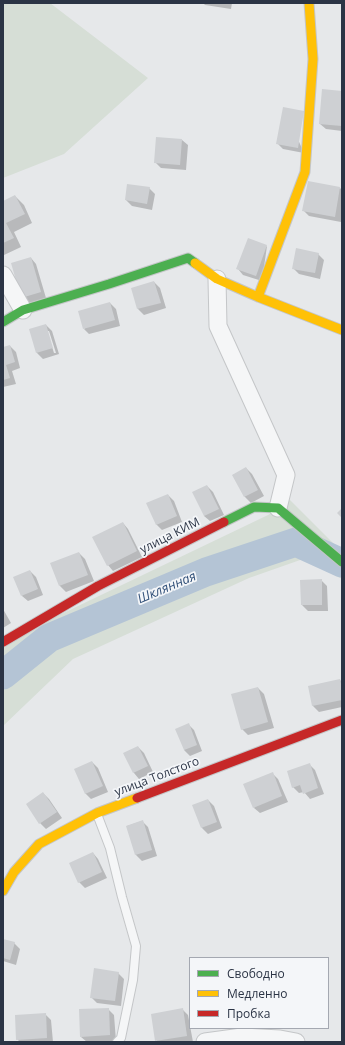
<!DOCTYPE html>
<meta charset="utf-8">
<style>
body{margin:0}
#map{position:relative;width:345px;height:1045px;overflow:hidden;background:#e6e8ea;font-family:"Open Sans",sans-serif}
canvas{display:block}
.frame{position:absolute;inset:0;border:4px solid #2b3445;pointer-events:none}
.legend{position:absolute;left:189px;top:957px;width:140px;height:72px;box-sizing:border-box;background:#f4f6f9;border:1px solid #a4a8b1;margin:0;padding:5px 7px;list-style:none;font-size:12px;color:#2b3445}
.legend li{display:flex;align-items:center;gap:8px;height:20px}
.legend b{width:20px;border:1px solid #a4a8b1}
</style>
<div id="map">
<canvas width="345" height="1045"></canvas>
<div class="frame"></div>
<ul class="legend">
<li><b style="height:5px;background:#4caf50"></b>Свободно</li>
<li><b style="height:5px;background:#ffc107"></b>Медленно</li>
<li><b style="height:5px;background:#c62828"></b>Пробка</li>
</ul>
</div>
<script>
const g = document.querySelector('canvas').getContext('2d');
g.lineJoin = 'round';
function paint(path, color) { g.fillStyle = color; g.fill(path, 'evenodd'); }
const shape = rows => new Path2D(rows.map(r => 'M' + r).join(''));
function strokePath(path, color, width, dash) { g.strokeStyle = color; g.lineWidth = width; g.lineCap = dash ? 'butt' : 'round'; g.setLineDash(dash || []); g.stroke(path); }
function drawText(font, color, halo, rows, align = 'center') {
  g.font = font + ' "Open Sans",sans-serif'; g.lineWidth = 3.5; g.setLineDash([]); g.textBaseline = 'middle'; g.strokeStyle = halo; g.fillStyle = color; for (const [text, x, y, turn = 0] of rows) {
    g.save(); g.translate(x, y); g.rotate((+turn || 0) * Math.PI / 180); g.textAlign = isNaN(turn) ? turn : align; if (halo) g.strokeText(text, 0, 0); g.fillText(text, 0, 0); g.restore();
  }
}
paint(shape([
 [3,3,50,3,148,78,64,154,3,178],
 [290,500,342,552,342,579,303,559,249,578,73,659,3,726,3,642,268,515]
]), '#d6ded6');
paint(shape([
 [203,3,232,3,231,9,205,5],
 [342,92,342,131,326,129,320,124],
 [284,108,304,153,283,149,278,144],
 [182,140,188,145,186,170,161,168,155,162],
 [149,188,155,194,152,210,132,206,126,200],
 [340,188,342,190,342,214,341,222,309,216,303,210],
 [15,196,24,205,32,223,14,232,21,247,4,255,3,254,3,202],
 [267,246,262,281,243,275,238,269],
 [318,254,324,260,320,279,299,274,293,268],
 [31,258,36,264,46,298,28,304,12,264],
 [154,282,160,288,166,308,144,315,138,309,132,289],
 [110,303,116,309,120,326,89,334,84,329],
 [46,325,52,331,59,354,43,359,37,353,30,330],
 [47,331,49,331,56,353,54,353],
 [10,346,16,352,20,368,12,371,16,384,3,387,3,348],
 [246,468,252,474,264,496,251,503,245,497,233,475],
 [207,486,213,492,224,515,210,521,204,516],
 [168,495,174,501,182,522,162,530,156,524],
 [123,523,128,529,142,557,113,571,108,565],
 [79,553,85,559,94,581,66,592,60,586,51,564],
 [30,571,36,577,43,595,28,601,22,596],
 [321,580,327,586,328,611,308,611,302,605,301,581],
 [3,609,11,623,3,628],
 [340,680,342,682,342,707,319,712,313,706,309,687],
 [258,688,264,694,274,728,248,735,242,729],
 [188,724,194,730,202,751,190,756,184,750],
 [138,747,144,753,153,772,139,779,134,773,124,754],
 [92,762,98,768,108,792,91,799,85,793],
 [309,764,315,770,324,794,310,799,304,792,299,793,293,787],
 [272,773,278,779,288,802,260,813,254,808],
 [43,793,49,799,62,818,46,829,40,823],
 [208,800,214,806,222,828,208,834,202,828],
 [142,821,148,827,157,856,142,861,136,855,127,826],
 [93,853,98,859,107,878,85,888,79,882],
 [3,940,14,943,20,949,16,965,3,961],
 [118,973,124,979,121,1006,97,1003,91,997],
 [108,1009,114,1015,116,1041,87,1042,81,1037],
 [183,1010,188,1015,193,1042,157,1042,152,1015],
 [45,1014,51,1020,53,1042,20,1042,17,1039]
]), '#0003');
strokePath(shape([
 [3,675,49,638,206,572,296,542,342,563]
]), '#b4c4d5', 29);
paint(shape([
 [322,89,342,91,342,126,319,124],
 [283,107,304,111,298,148,276,144],
 [156,137,182,139,180,165,154,163],
 [308,181,340,187,335,217,302,211],
 [127,184,150,187,147,204,125,200],
 [15,195,25,214,6,223,14,238,3,243,3,201],
 [248,238,267,245,256,276,236,269],
 [296,248,319,253,315,273,292,269],
 [31,257,41,292,21,298,11,263],
 [154,281,161,303,137,309,131,288],
 [110,302,115,320,83,329,78,311],
 [46,324,53,348,36,353,29,329],
 [10,345,15,362,6,365,10,378,3,380,3,347],
 [246,467,258,490,244,497,232,475],
 [207,485,219,509,204,516,192,492],
 [168,494,177,516,156,525,146,503],
 [342,508,342,518,337,513],
 [123,522,137,551,107,566,92,537],
 [79,552,88,575,59,586,50,563],
 [30,570,38,589,21,596,13,577],
 [322,579,322,605,301,605,300,580],
 [340,679,342,688,342,700,312,706,308,686],
 [258,687,268,722,241,730,231,694],
 [189,723,197,745,184,750,175,729],
 [138,746,148,766,133,773,123,753],
 [92,761,103,786,85,794,74,769],
 [310,763,318,788,303,794,300,785,292,788,287,771],
 [273,772,282,796,253,808,243,784],
 [43,792,57,812,39,824,26,804],
 [208,799,217,822,201,828,192,805],
 [143,820,152,850,135,855,126,826],
 [93,852,102,872,78,883,69,863],
 [3,939,15,942,10,960,3,958],
 [94,968,119,972,115,1001,90,998],
 [109,1008,110,1035,80,1037,79,1009],
 [183,1008,187,1036,155,1041,151,1014],
 [46,1013,47,1038,16,1040,15,1015]
]), '#ced0d3');
const lane = shape([
 [97,814,110,848,122,897,136,946,133,980,121,1038,117,1042]
]);
const street = shape([
 [3,275,23,310],
 [217,279,218,326,286,475,278,508],
 [205,1042,242,1037,280,1039,296,1042]
]);
const fast = shape([
 [3,322,23,310,109,284,188,258,195,263],
 [224,522,254,507,278,508,342,562]
]);
const slow = shape([
 [195,263,217,279,258,297,342,330],
 [258,297,305,172,313,59,309,3],
 [3,891,14,872,39,844,97,813,137,798]
]);
const jam = shape([
 [3,642,98,586,224,522],
 [137,798,342,720]
]);
strokePath(lane, '#c4c6c8', 10);
strokePath(street, '#c4c6c8', 19);
strokePath(fast, '#c4c6c8', 11);
strokePath(slow, '#c4c6c8', 11);
strokePath(jam, '#c4c6c8', 11);
strokePath(lane, '#f5f6f7', 8);
strokePath(street, '#f5f6f7', 17);
strokePath(fast, '#4caf50', 9);
strokePath(slow, '#ffc107', 9);
strokePath(jam, '#c62828', 9);
drawText('12px', '#2b3445', '#f4f6f9', [
 ["улица КИМ",170,536,-27],
 ["улица Толстого",157,777,-21]
]);
drawText('italic 13px', '#34527a', '#f4f6f9', [
 ["Шклянная",167,588,-23]
]);
</script>
